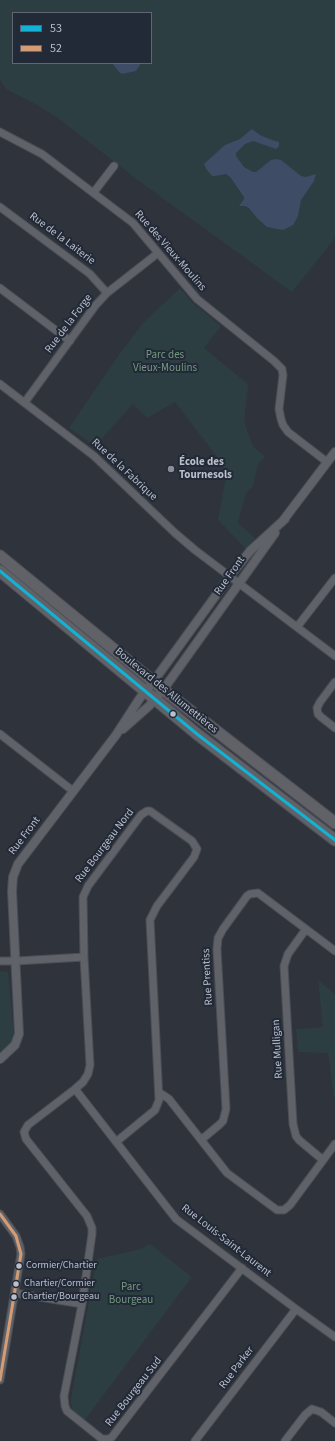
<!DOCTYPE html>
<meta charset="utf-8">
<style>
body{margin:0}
#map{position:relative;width:335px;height:1441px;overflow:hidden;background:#2f333b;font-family:"Source Sans 3",sans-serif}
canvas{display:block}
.legend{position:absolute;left:12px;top:12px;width:140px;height:52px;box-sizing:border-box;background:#222937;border:1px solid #5f6572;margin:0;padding:5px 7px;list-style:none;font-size:12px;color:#babfcb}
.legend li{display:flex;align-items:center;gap:8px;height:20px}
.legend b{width:20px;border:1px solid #5f6572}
</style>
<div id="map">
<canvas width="335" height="1441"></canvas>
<ul class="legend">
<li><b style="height:5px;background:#13b2d5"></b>53</li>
<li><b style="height:5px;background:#d39c74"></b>52</li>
</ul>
</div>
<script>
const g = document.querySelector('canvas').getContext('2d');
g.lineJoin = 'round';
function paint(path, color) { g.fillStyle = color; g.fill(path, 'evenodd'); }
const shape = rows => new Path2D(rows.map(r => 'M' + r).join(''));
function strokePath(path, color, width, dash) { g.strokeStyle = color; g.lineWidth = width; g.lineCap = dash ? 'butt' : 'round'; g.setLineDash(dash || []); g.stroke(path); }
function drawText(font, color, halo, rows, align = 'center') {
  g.font = font + ' "Source Sans 3",sans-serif'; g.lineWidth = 4; g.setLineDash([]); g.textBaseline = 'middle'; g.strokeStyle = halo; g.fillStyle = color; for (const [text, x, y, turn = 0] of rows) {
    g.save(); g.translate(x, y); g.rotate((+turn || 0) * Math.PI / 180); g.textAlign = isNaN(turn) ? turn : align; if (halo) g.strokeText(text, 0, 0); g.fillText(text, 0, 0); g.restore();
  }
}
paint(shape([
 [0,0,335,0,335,238,292,292,139,181,59,119,39,106,6,89,0,79],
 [13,13,151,13,151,63,13,63],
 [180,288,192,302,221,326,204,348,248,384,244,422,253,446,265,457,258,464,253,486,246,493,238,523,255,538,246,549,218,520,226,476,221,462,175,402,147,418,133,404,95,446,69,428,116,359,142,324],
 [0,971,8,972,14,1036,12,1042,0,1052],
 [318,980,335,994,335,1096,334,1098,328,1053,298,1052,296,1029,323,1027],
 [150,1244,192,1277,84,1421,73,1410,71,1404,71,1398,97,1259,141,1249]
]), '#2c3e42');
paint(shape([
 [112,63,141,63,136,71,122,74,119,72],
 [252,129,260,135,272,140,279,142,279,146,276,149,253,141,245,144,236,153,236,156,244,167,253,172,256,172,271,160,276,159,281,160,301,176,306,177,316,174,314,181,301,200,298,216,293,225,283,230,267,227,257,218,249,208,245,206,239,206,244,199,244,197,231,178,226,174,215,176,212,176,207,170,204,164,225,145,240,139]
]), '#3e4c65');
const minor = shape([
 [0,132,42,154,133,223,197,299,274,361,282,369,283,375,279,409,281,419,283,425,288,432,327,462],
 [94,192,114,166],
 [0,207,90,274,107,293],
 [0,288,70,341],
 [0,384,94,456,175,533,195,550,335,656],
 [25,402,95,306,107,293,158,253],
 [297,627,335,578],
 [335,682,320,702,317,708,318,714,321,717,335,728],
 [0,734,73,791],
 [306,929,288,954,284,966,293,1124,296,1136,299,1140,323,1160],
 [0,961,16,961,84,957],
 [75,1089,176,1219,296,1309,335,1337],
 [160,1093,169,1099,227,1173,277,1210,284,1210,290,1205,335,1144],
 [201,1140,219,1125,223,1121,226,1109,217,949,218,938,223,929,247,896,250,894,258,893,335,951],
 [116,1142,155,1110,159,1100,150,920,157,906,194,857,197,849,192,841,150,811,147,811,141,815,88,886,83,897,84,957,90,1065,88,1074,83,1082,75,1089,28,1125,24,1132,26,1139,87,1216,92,1228,92,1234,82,1304,64,1396,65,1406,67,1411,102,1439,109,1439,112,1437,242,1268],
 [0,1214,16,1236,20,1247,21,1254,0,1380],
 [15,1293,82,1304],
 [195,1441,296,1309],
 [285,1441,305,1415,312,1409,321,1412,335,1423]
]);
const tertiary = shape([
 [282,522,335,452],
 [123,729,149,706,163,690,275,533],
 [0,1059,15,1045,19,1034,12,891,13,877,18,864,116,735,140,698,153,682,230,576,250,551,285,519]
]);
const trunk = shape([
 [0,556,166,692,335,823],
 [0,571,197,734,335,840]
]);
strokePath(minor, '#4b4e54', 9);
strokePath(tertiary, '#4b4e54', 10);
strokePath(trunk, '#4c4f57', 13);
strokePath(minor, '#5f6269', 7);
strokePath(tertiary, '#5f6269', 8);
strokePath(trunk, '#606267', 11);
strokePath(shape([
 [0,571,197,734,335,840]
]), '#13b2d5', 3);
strokePath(shape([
 [0,1214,16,1236,21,1254,0,1380]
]), '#d39c74', 3);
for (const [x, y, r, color] of [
 [171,469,4,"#898e99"],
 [173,714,3.5,"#babfcb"],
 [19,1266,3.5,"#babfcb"],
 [16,1284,3.5,"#babfcb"],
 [14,1297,3.5,"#babfcb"]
]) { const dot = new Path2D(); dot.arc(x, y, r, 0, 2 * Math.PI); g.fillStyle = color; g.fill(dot); strokePath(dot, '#222937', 1.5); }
drawText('10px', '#babfcb', '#222937', [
 ["Cormier/Chartier",26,1266],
 ["Chartier/Cormier",24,1284],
 ["Chartier/Bourgeau",22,1297]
], 'left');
drawText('11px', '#babfcb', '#222937', [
 ["Rue de la Laiterie",62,239,37],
 ["Rue des Vieux-Moulins",170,251,49],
 ["Rue de la Forge",69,324,-53],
 ["Rue de la Fabrique",124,470,43],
 ["Rue Front",230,576,-55],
 ["Boulevard des Allumettières",166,691,39],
 ["Rue Front",25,836,-53],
 ["Rue Bourgeau Nord",105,846,-53],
 ["Rue Prentiss",208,977,-93],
 ["Rue Mulligan",278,1049,-93],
 ["Rue Louis-Saint-Laurent",226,1241,38],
 ["Rue Parker",237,1368,-53],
 ["Rue Bourgeau Sud",134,1392,-52]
]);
drawText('11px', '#739a7f', '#222937', [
 ["Parc des",165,356],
 ["Vieux-Moulins",165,369],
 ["Parc",131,1288],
 ["Bourgeau",131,1301]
]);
drawText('bold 11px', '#babfcb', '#222937', [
 ["École des",179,463],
 ["Tournesols",179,476]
], 'left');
</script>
